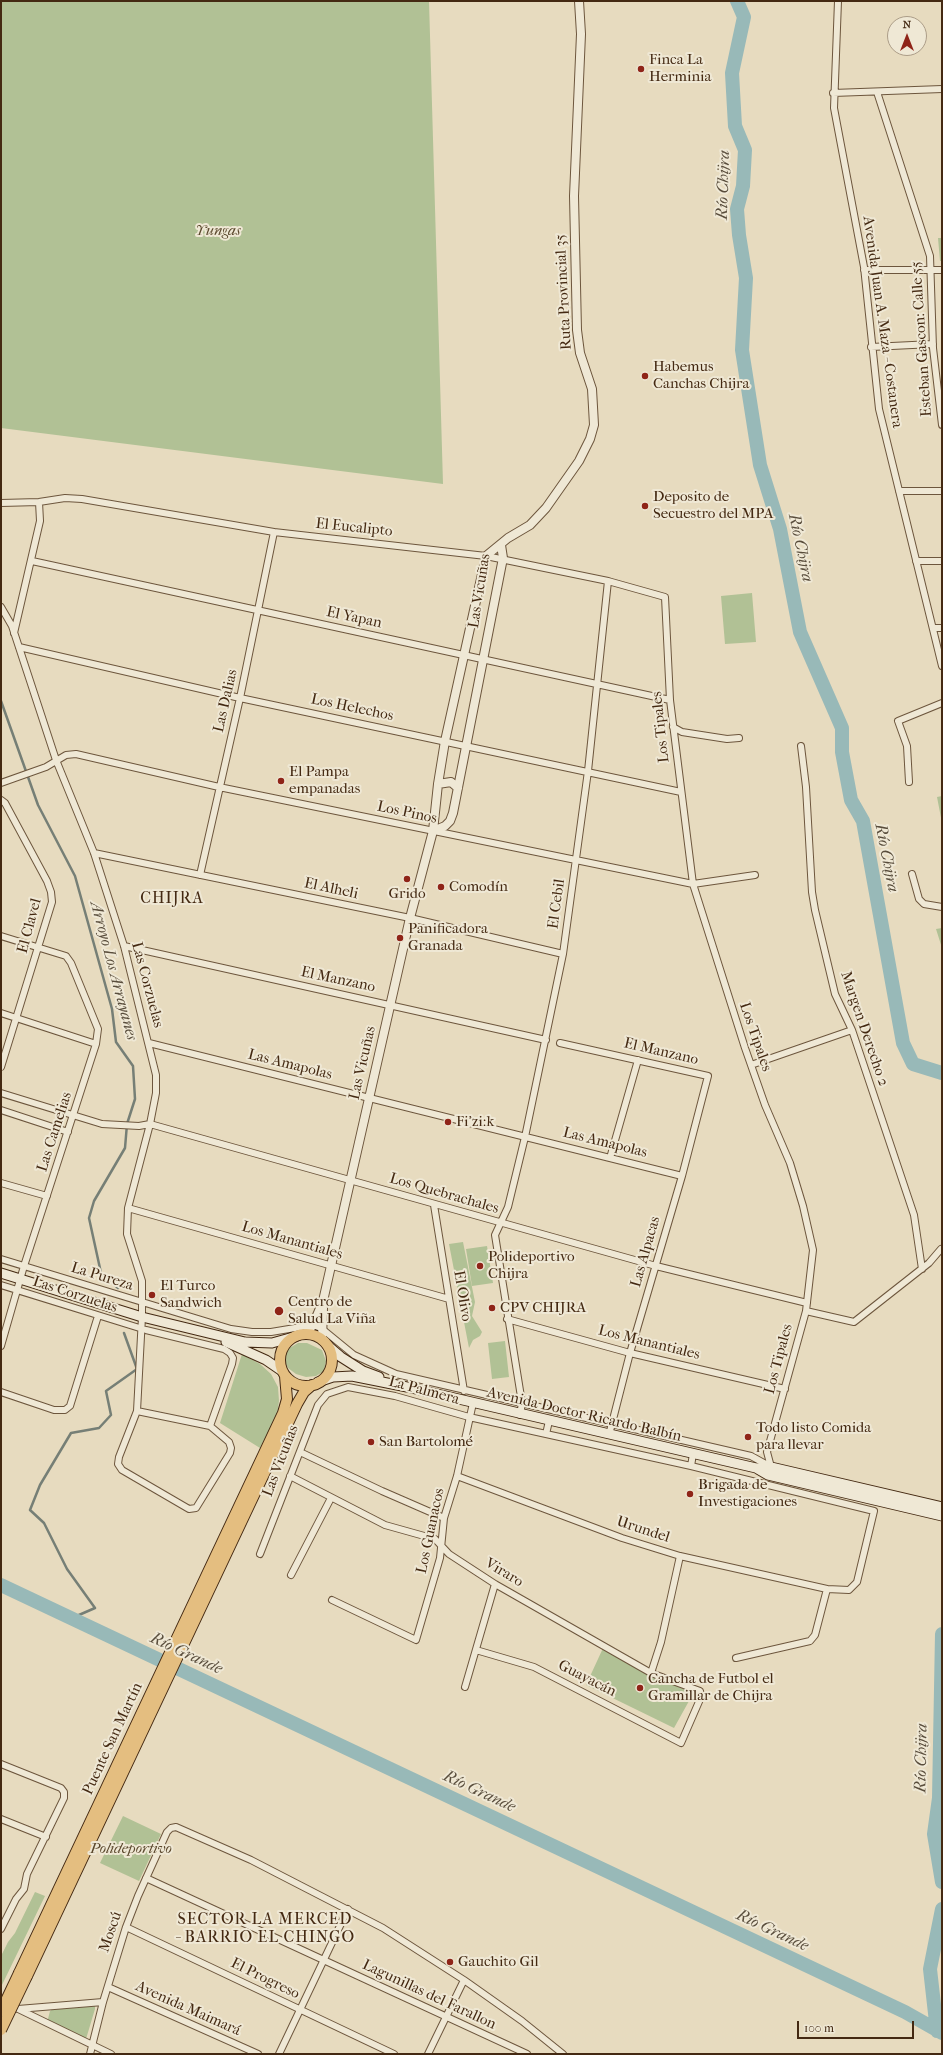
<!DOCTYPE html>
<meta charset="utf-8">
<style>
body{margin:0}
#map{position:relative;width:943px;height:2055px;overflow:hidden;background:#e7dbbf;font-family:"IM FELL French Canon",serif}
canvas{display:block}
.frame{position:absolute;inset:0;border:2px solid #442912;pointer-events:none}
.north{position:absolute;left:887px;top:16px;width:40px;height:40px;box-sizing:border-box;background:#efe8d5;border:1px solid #ab9c87;border-radius:50%;rotate:0deg;font-size:11px;font-weight:700;line-height:16px;text-align:center;color:#442912}
.north::after{content:'';display:block;margin:auto;width:14px;height:18px;background:#8f2418;clip-path:polygon(50% 0,100% 100%,50% 72%,0 100%)}
.scale{position:absolute;left:797px;top:2021px;width:117px;height:18px;box-sizing:border-box;border:2px solid #442912;border-top:0;padding-left:5px;font-size:12px;line-height:14px;white-space:nowrap;color:#442912;-webkit-text-stroke:3px #efe8d5;paint-order:stroke}
</style>
<div id="map">
<canvas width="943" height="2055"></canvas>
<div class="frame"></div>
<div class="north">N</div>
<div class="scale">100 m</div>
</div>
<script>
const g = document.querySelector('canvas').getContext('2d');
g.lineJoin = 'round';
function paint(path, color) { g.fillStyle = color; g.fill(path, 'evenodd'); }
const shape = rows => new Path2D(rows.map(r => 'M' + r).join(''));
function strokePath(path, color, width, dash) { g.strokeStyle = color; g.lineWidth = width; g.lineCap = dash ? 'butt' : 'round'; g.setLineDash(dash || []); g.stroke(path); }
function drawText(font, color, halo, rows, align = 'center') {
  g.font = font + ' "IM FELL French Canon",serif'; g.lineWidth = 4; g.setLineDash([]); g.textBaseline = 'middle'; g.strokeStyle = halo; g.fillStyle = color; for (const [text, x, y, turn = 0] of rows) {
    g.save(); g.translate(x, y); g.rotate((+turn || 0) * Math.PI / 180); g.textAlign = isNaN(turn) ? turn : align; if (halo) g.strokeText(text, 0, 0); g.fillText(text, 0, 0); g.restore();
  }
}
paint(shape([
 [1,1,429,1,443,484,1,428],
 [938,238,942,238,942,261,940,261],
 [752,593,756,642,725,644,721,596],
 [942,796,942,823,937,797],
 [942,928,942,948,936,929],
 [463,1242,475,1302,472,1316,482,1332,480,1336,473,1340,469,1348,449,1244],
 [487,1246,493,1283,472,1286,466,1249],
 [505,1341,509,1377,492,1379,488,1343],
 [298,1343,307,1343,322,1350,326,1361,324,1371,316,1376,306,1377,296,1374,288,1368,285,1362,285,1356,288,1349],
 [242,1354,260,1364,271,1374,278,1387,279,1401,277,1415,260,1448,220,1423],
 [604,1646,694,1692,674,1728,586,1685],
 [123,1816,161,1834,139,1881,100,1863],
 [35,1892,45,1896,1,1987,1,1956,8,1942,15,1933],
 [89,2005,95,2006,95,2009,86,2039,50,2022,48,2019,50,2011,54,2008]
]), '#b1c195');
strokePath(shape([
 [1,701,38,805,75,876,112,1009,116,1042,133,1066,135,1099,127,1124,125,1148,94,1201,89,1218,101,1273,118,1288],
 [72,1618,95,1608,67,1569,44,1523,30,1510,40,1485,71,1433,99,1428,111,1415,106,1391,137,1369,124,1333]
]), '#767f76', 2.5);
strokePath(shape([
 [737,1,744,17,732,73,735,126,745,150,743,186,737,209,739,235,746,278,742,350,760,465,780,529,800,632,842,728,842,752,851,800,863,821,903,1043,913,1064,942,1073],
 [1,1585,905,2012,942,2033],
 [942,1634,939,1798,934,1834,942,1882],
 [937,2031,930,1969,942,1909]
]), '#98b9b8', 14);
const minor = shape([
 [838,1,834,108,864,267,879,409,942,666],
 [877,92,930,256,933,348,942,425],
 [833,93,942,89],
 [864,270,942,270],
 [871,347,933,344],
 [899,491,942,491],
 [1,503,39,502,65,498,82,499,274,532,486,556,608,581,665,597,670,700,693,884,745,1048,765,1105,790,1163,803,1206,813,1250,806,1311,767,1452,771,1467,770,1470],
 [32,561,670,700],
 [916,561,942,561],
 [1,607,12,626,56,760,94,853,124,946,156,1075,156,1093,150,1124,128,1208,127,1234,142,1281,142,1317,137,1411,119,1457,118,1464,122,1470,189,1509,196,1508,230,1453,231,1448,229,1442,210,1426,137,1411],
 [934,628,942,628],
 [14,633,40,521,39,502],
 [19,647,240,698,681,792],
 [673,727,682,732,727,739,739,738],
 [801,746,806,787,812,892,815,910,835,994,852,1030,914,1215,922,1269],
 [909,782,907,746,898,721,942,703],
 [1,783,46,767,66,755,76,754,219,787,693,884,755,875],
 [1,800,5,803,47,881,51,892,52,902,1,1067],
 [94,853,410,918,563,954],
 [912,874,919,899,924,904,942,907],
 [200,875,240,698,274,532],
 [1,936,66,956,71,963,98,1029,96,1044,24,1266,1,1346],
 [124,946,546,1040],
 [1,1013,96,1044],
 [149,1043,682,1176],
 [560,1043,708,1076,682,1176,630,1353,609,1435],
 [751,1065,852,1030],
 [1,1093,102,1124,139,1126,150,1124,656,1266,807,1303],
 [1,1110,68,1132],
 [610,1158,638,1060],
 [1,1183,47,1196],
 [434,1205,464,1391],
 [128,1208,449,1299],
 [1,1259,231,1329,252,1332,271,1332,313,1325,321,1328,354,1355,396,1374,751,1456,771,1467],
 [1,1285,146,1330,224,1349,230,1353,233,1358,232,1364,210,1426],
 [806,1311,854,1322,929,1263,941,1249],
 [507,1319,630,1353,785,1389],
 [1,1392,54,1410,65,1410,70,1406,98,1316],
 [520,1415,522,1403,495,1235,508,1207,525,1137,563,954,588,771,608,581],
 [546,1434,549,1421],
 [300,1452,382,1491,444,1518],
 [691,1466,693,1454],
 [290,1476,385,1525,435,1539,449,1554,495,1584,651,1673,700,1691,701,1697,681,1743,534,1667,476,1650],
 [457,1476,622,1538,680,1556,827,1589],
 [260,1554,318,1405,327,1394,348,1387,395,1396,469,1417,691,1466,874,1511,857,1582,849,1590,827,1589,815,1635,810,1641,736,1658],
 [291,1575,331,1498],
 [332,1600,416,1640,440,1558,444,1518,457,1476,473,1403],
 [651,1673,661,1642,680,1556],
 [465,1687,495,1584],
 [1,1764,61,1788,64,1792,64,1798,27,1874,24,1889,16,1899,1,1929],
 [1,1819,46,1837],
 [146,1878,527,2054],
 [126,1927,394,2054],
 [108,1987,258,2054],
 [10,2005,111,2054],
 [18,2009,103,2002],
 [90,2054,103,2002,126,1927,138,1896,167,1832,171,1828,176,1827,251,1860,383,1928,464,1980,522,2021,563,2054],
 [279,2054,348,1909],
 [428,2054,464,1980]
]);
const tertiary = shape([
 [438,784,451,782,458,788],
 [433,831,445,826,450,821,453,813,503,558,501,545],
 [306,1334,313,1325,323,1301,410,918,433,831,438,784,445,741,486,556,508,538,530,525,546,508,579,461,590,439,594,425,592,389,580,353,577,330,574,196,581,34,579,1],
 [322,1340,323,1308]
]);
const secondary = shape([
 [1,1273,142,1317,245,1342,272,1343,297,1336],
 [226,1342,266,1360,282,1371],
 [327,1345,341,1357,363,1371,379,1377],
 [318,1382,333,1377,352,1376,407,1387,756,1468,768,1475,942,1516],
 [756,1468,771,1467,942,1507]
]);
const primary = shape([
 '280 1360a26 26 0 1 1 52 0a26 26 0 1 1-52 0Z',
 [19,1973,283,1413,287,1399,285,1376],
 [27,1976,297,1404,304,1392,312,1385]
]);
strokePath(minor, '#6d563d', 8);
strokePath(tertiary, '#6d563d', 10);
strokePath(secondary, '#442912', 11);
strokePath(primary, '#442912', 12);
strokePath(minor, '#efe8d5', 6);
strokePath(tertiary, '#efe8d5', 8);
strokePath(secondary, '#efe8d5', 9);
strokePath(primary, '#e4be80', 10);
const primaryBridge = shape([
 [1,2011,19,1973],
 [1,2030,27,1976]
]);
strokePath(primaryBridge, '#442912', 12, []);
strokePath(primaryBridge, '#e4be80', 10);
for (const [x, y, r, color] of [
 [641,69,4,"#8f2418"],
 [645,376,4,"#8f2418"],
 [645,506,4,"#8f2418"],
 [281,781,4,"#8f2418"],
 [407,879,4,"#8f2418"],
 [441,887,4,"#8f2418"],
 [400,938,4,"#8f2418"],
 [448,1122,4,"#8f2418"],
 [480,1266,4,"#8f2418"],
 [152,1295,4,"#8f2418"],
 [492,1308,4,"#8f2418"],
 [279,1311,5,"#8f2418"],
 [748,1437,4,"#8f2418"],
 [371,1442,4,"#8f2418"],
 [690,1494,4,"#8f2418"],
 [640,1688,4,"#8f2418"],
 [450,1962,4,"#8f2418"]
]) { const dot = new Path2D(); dot.arc(x, y, r, 0, 2 * Math.PI); g.fillStyle = color; g.fill(dot); strokePath(dot, '#efe8d5', 1.5); }
drawText('15px', '#442912', '#efe8d5', [
 ["Finca La",649,60],
 ["Herminia",649,77],
 ["Habemus",653,367],
 ["Canchas Chijra",653,384],
 ["Deposito de",653,497],
 ["Secuestro del MPA",653,514],
 ["El Pampa",289,772],
 ["empanadas",289,789],
 ["Comodín",449,887],
 ["Grido",407,894,"center"],
 ["Panificadora",408,929],
 ["Granada",408,946],
 ["Fi'zi:k",456,1122],
 ["Polideportivo",488,1257],
 ["Chijra",488,1274],
 ["El Turco",160,1286],
 ["Sandwich",160,1303],
 ["Centro de",288,1302],
 ["Salud La Viña",288,1319],
 ["CPV CHIJRA",500,1308],
 ["Todo listo Comida",756,1428],
 ["para llevar",756,1445],
 ["San Bartolomé",379,1442],
 ["Brigada de",698,1485],
 ["Investigaciones",698,1502],
 ["Cancha de Futbol el",648,1679],
 ["Gramillar de Chijra",648,1696],
 ["Gauchito Gil",458,1962]
], 'left');
drawText('italic 15px', '#5a472c', '#efe8d5', [
 ["Yungas",218,231],
 ["Polideportivo",131,1849]
]);
drawText('15px', '#442912', '#efe8d5', [
 ["Ruta Provincial 35",564,292,-93],
 ["Avenida Juan A. Maza - Costanera",882,322,82],
 ["Esteban Gascon: Calle 55",922,339,-94],
 ["El Eucalipto",354,528,6],
 ["Las Vicuñas",480,591,-81],
 ["El Yapan",354,618,12],
 ["Las Dalias",226,701,-77],
 ["Los Helechos",352,708,12],
 ["Los Tipales",661,727,-96],
 ["Los Pinos",407,813,12],
 ["El Alheli",331,889,12],
 ["El Cebil",557,904,-82],
 ["El Clavel",30,926,-75],
 ["El Manzano",338,980,12],
 ["Las Corzuelas",147,985,75],
 ["Margen Derecho 2",864,1029,71],
 ["Los Tipales",755,1037,71],
 ["El Manzano",661,1052,13],
 ["Las Vicuñas",363,1063,-77],
 ["Las Amapolas",290,1065,14],
 ["Las Camelias",55,1132,-72],
 ["Las Amapolas",605,1143,14],
 ["Los Quebrachales",444,1194,16],
 ["Los Manantiales",292,1241,16],
 ["Las Alpacas",646,1252,-74],
 ["La Pureza",102,1277,17],
 ["Las Corzuelas",75,1295,18],
 ["El Olivo",462,1296,81],
 ["Los Manantiales",649,1343,14],
 ["Los Tipales",779,1359,-75],
 ["La Palmera",424,1391,15],
 ["Avenida Doctor Ricardo Balbín",584,1415,13],
 ["Las Vicuñas",281,1461,-69],
 ["Urundel",643,1530,18],
 ["Los Guanacos",431,1531,-78],
 ["Viraro",504,1573,31],
 ["Guayacán",587,1679,27],
 ["Puente San Martín",113,1739,-65],
 ["Moscú",111,1932,-71],
 ["El Progreso",265,1979,26],
 ["Lagunillas del Farallon",429,1995,25],
 ["Avenida Maimará",188,2009,24]
]);
drawText('italic 16px', '#594d3c', '#efe8d5', [
 ["Río Chijra",724,185,-88],
 ["Río Chijra",800,548,78],
 ["Río Chijra",886,858,79],
 ["Arroyo Los Arrayanes",113,971,75],
 ["Río Grande",186,1654,25],
 ["Río Chijra",922,1758,-89],
 ["Río Grande",479,1792,25],
 ["Río Grande",772,1931,25]
]);
g.letterSpacing = '1px';
drawText('16px', '#442912', '#efe8d5', [
 ["CHIJRA",172,899],
 ["SECTOR LA MERCED",265,1920],
 ["- BARRIO EL CHINGO",265,1938]
]);
g.letterSpacing = '0px';
</script>
